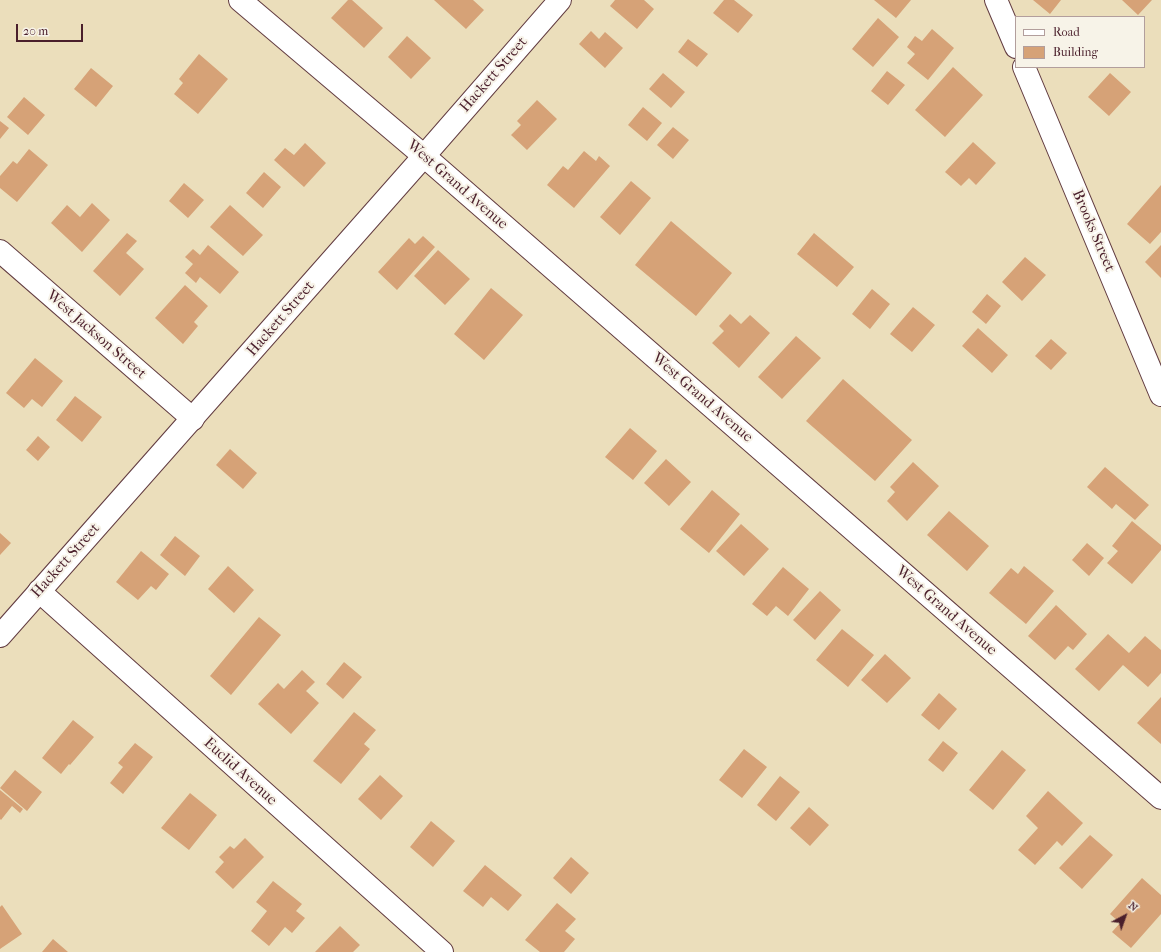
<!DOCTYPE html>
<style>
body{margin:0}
#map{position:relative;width:1161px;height:952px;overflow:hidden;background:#ebdebb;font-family:"IM FELL French Canon",serif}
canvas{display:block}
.legend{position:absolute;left:1015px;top:16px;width:130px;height:52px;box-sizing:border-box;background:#f7f3e8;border:1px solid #b29e9c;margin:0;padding:5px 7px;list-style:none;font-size:12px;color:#4a1f2b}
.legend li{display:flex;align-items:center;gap:8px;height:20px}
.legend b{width:20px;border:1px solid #b29e9c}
.north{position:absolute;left:1105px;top:896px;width:40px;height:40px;-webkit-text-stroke:3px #f7f3e8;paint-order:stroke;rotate:41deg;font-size:11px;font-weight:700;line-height:16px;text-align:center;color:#4a1f2b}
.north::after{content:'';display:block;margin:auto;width:14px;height:18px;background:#4a1f2b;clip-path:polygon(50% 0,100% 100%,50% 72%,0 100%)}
.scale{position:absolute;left:16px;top:24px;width:67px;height:18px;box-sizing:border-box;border:2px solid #4a1f2b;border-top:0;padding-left:5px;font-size:12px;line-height:14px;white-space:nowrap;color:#4a1f2b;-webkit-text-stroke:3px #f7f3e8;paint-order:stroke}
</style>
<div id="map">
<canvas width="1161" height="952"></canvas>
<ul class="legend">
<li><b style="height:5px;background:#fff"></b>Road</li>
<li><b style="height:11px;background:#d6a277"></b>Building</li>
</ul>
<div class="north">N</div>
<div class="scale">20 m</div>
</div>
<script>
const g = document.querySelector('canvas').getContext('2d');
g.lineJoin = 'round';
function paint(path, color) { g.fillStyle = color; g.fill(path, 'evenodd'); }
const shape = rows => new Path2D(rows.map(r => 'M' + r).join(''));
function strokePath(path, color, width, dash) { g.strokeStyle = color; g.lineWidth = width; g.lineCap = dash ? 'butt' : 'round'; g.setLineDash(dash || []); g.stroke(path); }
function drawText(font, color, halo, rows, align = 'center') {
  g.font = font + ' "IM FELL French Canon",serif'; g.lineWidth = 4; g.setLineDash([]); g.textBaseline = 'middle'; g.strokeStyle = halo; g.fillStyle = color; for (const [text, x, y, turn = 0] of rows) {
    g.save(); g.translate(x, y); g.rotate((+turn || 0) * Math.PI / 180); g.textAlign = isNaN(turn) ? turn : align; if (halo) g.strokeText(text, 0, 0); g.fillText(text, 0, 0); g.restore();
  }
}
paint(shape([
 [348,0,352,0,383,28,364,48,331,18],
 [434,0,473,0,484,10,466,29],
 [615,0,644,0,654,9,637,29,610,6],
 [724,0,734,0,753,15,738,33,713,13],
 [874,0,911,0,896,18],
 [1033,0,1061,0,1050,14],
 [1122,0,1152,0,1138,15],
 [878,18,899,37,873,67,852,49],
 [932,29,954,48,928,80,907,63,915,54,907,47,915,36,922,41],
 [591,31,599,39,605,32,623,48,605,68,579,44],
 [407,36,431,58,411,79,388,57],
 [688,39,708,54,697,67,678,52],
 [199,54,228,79,198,114,174,94,183,83,179,79],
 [953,67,983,95,945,137,915,110],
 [91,68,113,86,96,107,74,89],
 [887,71,905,85,888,105,871,91],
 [663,73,685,92,671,108,649,89],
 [1110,73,1131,92,1109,116,1088,97],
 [24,97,45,115,28,135,7,117],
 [537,100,557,119,527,150,511,135,521,125,517,121],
 [643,107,662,123,647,141,628,125],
 [0,121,9,128,0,139],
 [673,127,689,140,673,159,657,145],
 [973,142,996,163,976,185,969,178,961,186,945,172],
 [305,143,326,163,304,187,274,160,285,148,294,155],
 [29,149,48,165,17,202,0,188,0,176,13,161,17,164],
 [584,151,596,161,599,156,610,166,574,208,547,185,563,166,568,170],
 [264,172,281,187,263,208,246,193],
 [631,181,651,198,620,235,600,217],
 [184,183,204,200,188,218,169,201],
 [1161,185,1161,232,1150,244,1127,224],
 [92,203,110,220,82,252,51,223,67,205,80,217],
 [230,205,263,235,243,256,210,227],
 [671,221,732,273,696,316,635,265],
 [127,233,137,241,126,253,144,269,120,296,93,271],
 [814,233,854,267,837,287,797,254],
 [423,236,435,247,397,290,378,272,409,238,415,244],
 [208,245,239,272,220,294,200,277,196,283,185,273,193,264,185,257,193,249,200,255],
 [1161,245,1161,278,1145,262],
 [438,250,470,279,445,305,414,276],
 [1025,257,1046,275,1022,301,1002,282],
 [185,285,208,306,194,322,198,326,183,344,155,318],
 [491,288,523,315,484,360,454,334],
 [872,289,890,304,870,329,852,314],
 [987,294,1001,306,986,324,972,312],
 [913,307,935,325,912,352,890,334],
 [730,314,741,324,750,315,770,333,739,368,712,343,724,331,719,326],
 [978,328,1008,355,992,373,962,346],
 [796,336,821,358,782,399,758,377],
 [1051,339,1067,353,1051,370,1035,356],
 [35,358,63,381,42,407,32,399,24,408,6,393],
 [843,379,912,440,875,481,806,421],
 [75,396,102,417,82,442,56,420],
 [630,428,657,451,633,480,605,457],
 [38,436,50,447,38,461,26,450],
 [230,449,257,473,243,489,216,465],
 [666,459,691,482,669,506,644,483],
 [913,462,939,486,907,521,887,501,895,492,890,487],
 [1105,467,1149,505,1135,520,1116,504,1112,509,1087,487],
 [712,490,740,514,709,553,680,529],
 [949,511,989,546,967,571,927,535],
 [1132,521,1161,545,1161,550,1132,584,1107,563,1118,551,1112,546],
 [741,524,769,549,744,576,716,551],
 [0,533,11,543,0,555],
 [175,536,200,556,185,576,160,555],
 [1087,543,1104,558,1089,576,1072,560],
 [141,551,169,574,156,590,151,586,138,600,116,582],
 [228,566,254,590,234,613,208,589],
 [1024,566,1054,591,1026,624,989,593,1011,568,1018,574],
 [783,567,809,589,788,616,776,606,767,616,752,604],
 [820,591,841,610,815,640,793,620],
 [1056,605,1087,634,1073,650,1068,646,1055,660,1028,636],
 [259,617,281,635,231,695,210,676],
 [842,629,874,655,848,687,816,660],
 [1108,634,1129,653,1145,636,1161,650,1161,673,1148,687,1123,665,1099,691,1075,669],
 [885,654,911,678,887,703,861,680],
 [344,662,362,677,343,699,326,684],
 [302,670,315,682,306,691,319,703,291,734,258,704,278,683,284,689],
 [939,693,957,709,939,730,921,715],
 [1161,697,1161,744,1137,723],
 [354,712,376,730,364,744,370,749,341,784,313,761],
 [73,720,94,737,70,765,69,764,61,774,42,758],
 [943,741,958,753,943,772,928,760],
 [135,743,153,757,123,794,110,783,123,767,118,763],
 [744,749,767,767,742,798,719,780],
 [1002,750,1026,770,993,810,969,790],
 [15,770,42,792,27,811,0,788],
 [380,775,403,796,381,820,358,799],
 [780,776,800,792,776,821,757,805],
 [0,790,23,809,20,813,12,806,1,820,0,819],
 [1048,791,1083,823,1062,846,1057,841,1035,865,1018,850,1038,828,1026,816],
 [190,793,217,815,189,850,161,828],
 [809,807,829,825,810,846,790,828],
 [431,821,455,841,433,867,410,847],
 [1090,835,1113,855,1082,889,1059,868],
 [245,838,264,857,233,889,215,872,224,862,219,857,230,846,234,849],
 [571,857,589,873,571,894,553,878],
 [485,865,522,895,508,911,491,897,483,907,463,891],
 [1142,878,1161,895,1161,914,1131,948,1112,932,1120,923,1110,914],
 [273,881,302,904,296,911,305,918,292,933,285,927,269,946,251,931,267,911,256,902],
 [557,903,576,919,565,931,575,939,564,952,540,952,525,940],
 [2,905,22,934,0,949,0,907],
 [340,926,360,945,353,952,315,952],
 [53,939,68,952,42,952]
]), '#d6a277');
const minor = shape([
 [240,0,424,156,1161,798],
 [996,0,1016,47],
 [1024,67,1161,395],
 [0,251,193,419],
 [39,591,442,952]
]);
const tertiary = shape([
 [0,636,424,156,560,0]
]);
strokePath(minor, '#623c41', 24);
strokePath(tertiary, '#623c41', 24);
strokePath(minor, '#fff', 22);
strokePath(tertiary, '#fff', 22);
drawText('15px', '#4a1f2b', '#f7f3e8', [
 ["Hackett Street",494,75,-49],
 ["West Grand Avenue",457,185,41],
 ["Brooks Street",1093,231,67],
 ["Hackett Street",281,319,-49],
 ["West Jackson Street",96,335,41],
 ["West Grand Avenue",702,398,41],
 ["Hackett Street",66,561,-48],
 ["West Grand Avenue",946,611,41],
 ["Euclid Avenue",240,772,42]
]);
</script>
